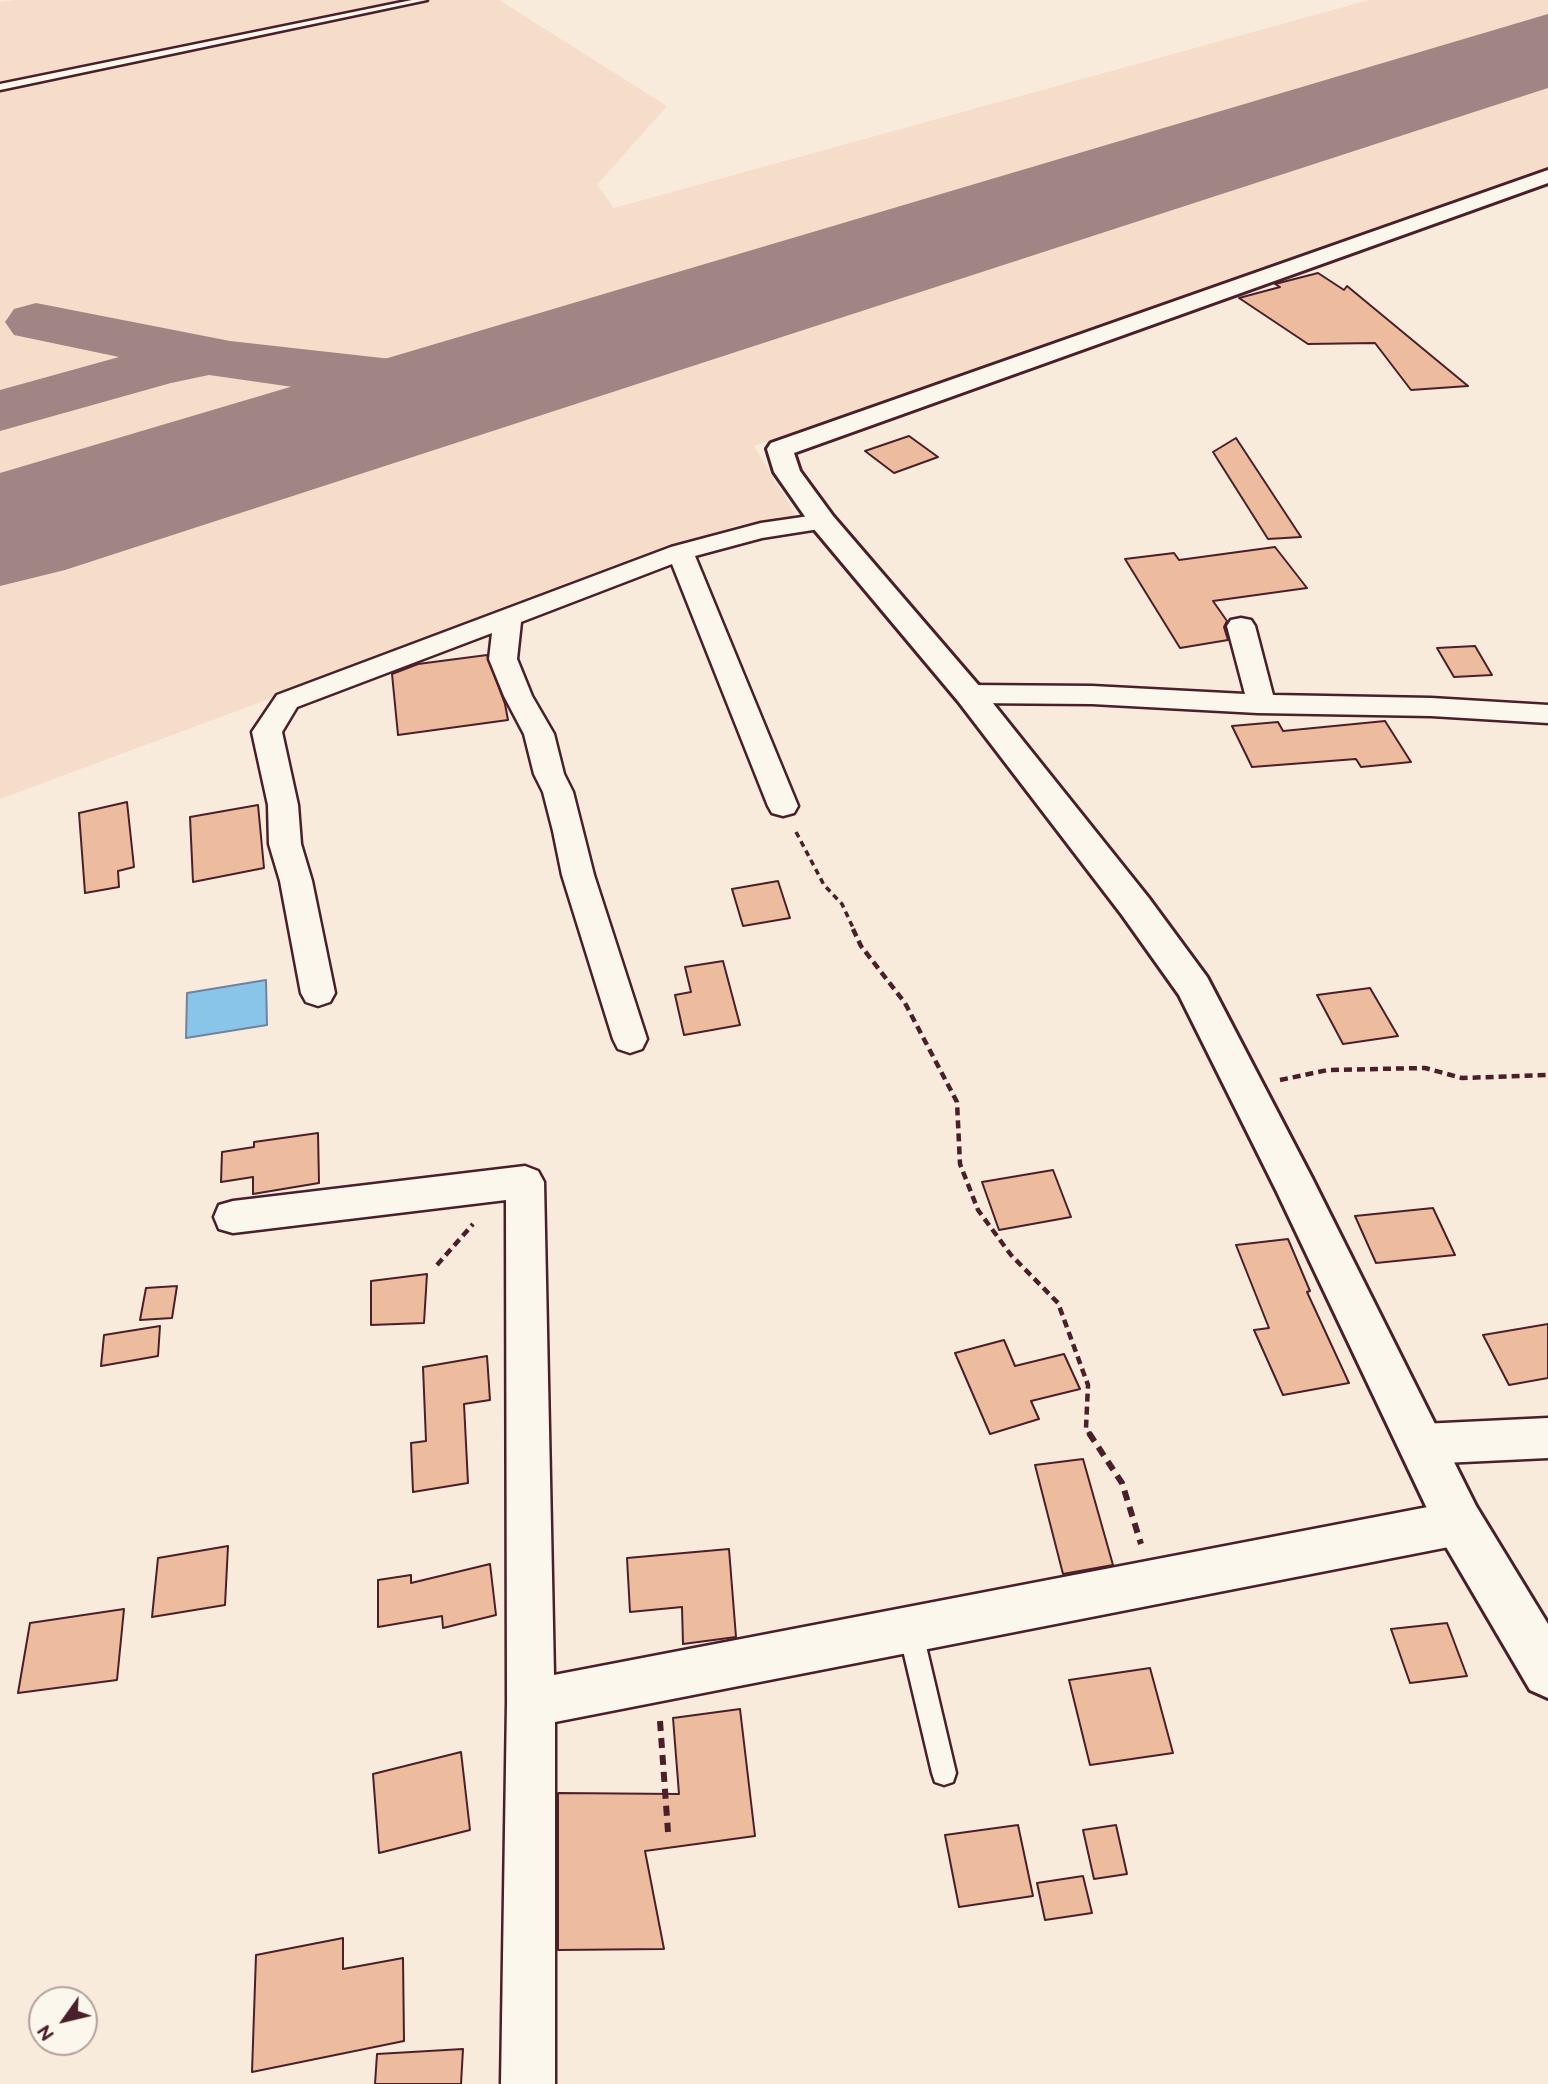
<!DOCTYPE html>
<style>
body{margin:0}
#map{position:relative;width:1548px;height:2084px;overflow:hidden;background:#f8ebdc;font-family:"Balsamiq Sans",sans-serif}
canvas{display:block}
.north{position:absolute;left:28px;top:1986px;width:70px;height:70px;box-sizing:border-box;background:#fbf7ec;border:2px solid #b4a19f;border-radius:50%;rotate:236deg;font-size:19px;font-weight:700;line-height:28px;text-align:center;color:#4a1f2b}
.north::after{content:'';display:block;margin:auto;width:24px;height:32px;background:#4a1f2b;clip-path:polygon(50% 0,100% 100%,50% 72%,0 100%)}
</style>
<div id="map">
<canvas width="1548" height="2084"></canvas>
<div class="north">N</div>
</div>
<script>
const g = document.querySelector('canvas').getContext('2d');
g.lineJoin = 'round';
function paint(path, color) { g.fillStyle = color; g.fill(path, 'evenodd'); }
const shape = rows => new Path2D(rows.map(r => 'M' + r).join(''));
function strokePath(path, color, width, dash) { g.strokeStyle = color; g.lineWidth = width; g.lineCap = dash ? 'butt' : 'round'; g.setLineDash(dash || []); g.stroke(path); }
paint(shape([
 [16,0,499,0,667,106,597,185,614,208,1369,0,1548,0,1548,167,957,379,754,446,798,519,737,525,0,799,0,2]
]), '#f5ddc9');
const water = shape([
 [266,980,267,1025,186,1038,187,993,266,980]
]);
paint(water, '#89c5e9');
strokePath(water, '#70839d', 2);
paint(shape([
 [36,303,230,341,463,367,486,373,496,387,486,401,463,407,377,397,373,417,363,431,352,439,250,474,226,468,215,453,226,438,304,411,308,408,311,397,309,393,293,387,209,375,171,383,0,431,0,390,119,357,14,335,5,322,14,309,36,303]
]), '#a18584');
paint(shape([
 [1548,14,1548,88,65,570,0,586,0,473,1548,14]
]), '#a18584');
const building = shape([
 [1318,273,1344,290,1347,286,1468,386,1411,390,1375,343,1308,344,1239,298,1280,287,1275,284,1318,273],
 [909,436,938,457,894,473,865,451,909,436],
 [1236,438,1301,537,1268,539,1213,452,1236,438],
 [1275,547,1307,588,1213,601,1227,621,1224,627,1228,640,1180,648,1125,559,1174,553,1179,560,1275,547],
 [1475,646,1492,675,1454,677,1437,648,1475,646],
 [487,655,505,704,508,720,398,735,392,674,418,664,487,655],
 [1385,721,1411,762,1361,767,1356,759,1252,767,1232,726,1278,722,1283,731,1385,721],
 [127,802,134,867,118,871,119,887,85,893,79,813,127,802],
 [258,805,264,868,193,882,190,817,258,805],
 [778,881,790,918,743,926,732,889,778,881],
 [723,961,740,1025,684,1035,675,995,691,992,685,967,723,961],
 [1370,988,1398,1036,1343,1044,1317,995,1370,988],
 [318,1133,319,1183,253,1194,253,1177,221,1182,222,1152,254,1147,254,1142,318,1133],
 [1053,1170,1071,1217,999,1230,982,1182,1053,1170],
 [1433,1208,1455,1255,1376,1263,1355,1216,1433,1208],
 [1288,1239,1310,1291,1307,1292,1349,1383,1283,1395,1254,1330,1269,1328,1236,1245,1288,1239],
 [427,1274,424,1323,371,1325,371,1281,427,1274],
 [177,1286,172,1318,140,1320,146,1288,177,1286],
 [1548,1324,1548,1378,1509,1385,1483,1335,1548,1324],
 [160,1326,158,1356,101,1366,104,1335,160,1326],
 [1004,1340,1015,1366,1064,1354,1080,1389,1031,1401,1039,1419,990,1434,955,1353,1004,1340],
 [487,1356,490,1400,464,1404,468,1483,413,1492,411,1443,426,1441,423,1367,487,1356],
 [1083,1459,1113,1565,1063,1574,1035,1465,1083,1459],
 [228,1546,225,1605,152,1617,158,1558,228,1546],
 [729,1549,736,1637,683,1644,682,1607,630,1612,627,1558,729,1549],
 [490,1564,496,1615,443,1628,442,1616,378,1627,378,1580,411,1575,411,1583,490,1564],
 [124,1609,117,1680,18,1693,30,1623,124,1609],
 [1447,1623,1467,1676,1410,1683,1391,1629,1447,1623],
 [1150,1668,1173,1753,1090,1765,1069,1680,1150,1668],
 [740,1709,755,1836,645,1851,664,1949,558,1950,558,1793,679,1794,673,1718,740,1709],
 [461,1752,470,1830,379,1853,373,1774,461,1752],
 [1018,1825,1033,1896,959,1907,945,1835,1018,1825],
 [1116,1825,1127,1874,1094,1879,1083,1830,1116,1825],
 [1083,1876,1092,1913,1045,1920,1037,1883,1083,1876],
 [343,1938,343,1969,403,1958,404,2041,252,2072,256,1955,343,1938],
 [463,2049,461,2084,375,2084,377,2054,463,2049]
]);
paint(building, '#edbb9e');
strokePath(building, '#4a1f2b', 2);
const lane = shape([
 [412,0,427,0,0,90,0,84,412,0],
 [910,1617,918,1621,922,1629,956,1773,953,1782,944,1785,935,1782,932,1773,898,1629,902,1621,910,1617]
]);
const street = shape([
 [823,514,832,517,836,522,832,527,762,538,695,556,798,806,794,813,783,816,772,813,768,806,672,564,521,622,517,659,532,696,554,734,564,774,573,792,594,875,647,1039,642,1049,630,1053,618,1049,613,1039,562,875,553,831,543,792,534,774,524,734,504,696,489,659,492,633,297,707,282,732,298,805,301,844,312,881,335,993,330,1002,318,1006,306,1002,301,993,280,881,269,844,268,805,252,732,277,695,671,547,761,523,823,514],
 [1241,618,1251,620,1255,626,1273,695,1431,698,1548,705,1548,723,1431,716,1258,713,1092,704,969,703,959,700,955,694,959,688,969,685,1092,686,1245,694,1227,626,1231,620,1241,618],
 [525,1166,538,1171,544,1182,554,1675,1459,1501,1475,1508,1481,1523,1475,1538,1459,1545,555,1722,555,2084,501,2084,507,1703,506,1200,233,1233,219,1229,214,1217,219,1205,233,1201,525,1166],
 [1548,1418,1548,1458,1422,1464,1407,1458,1401,1444,1407,1430,1422,1424,1548,1418]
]);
const secondary = shape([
 [1548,170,1548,183,794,453,800,471,833,516,980,687,1148,897,1207,977,1312,1178,1476,1506,1548,1624,1548,1698,1530,1690,1442,1540,1277,1192,1179,995,1122,915,958,701,813,528,774,472,767,449,771,443,1548,170]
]);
strokePath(lane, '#4a1f2b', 5);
strokePath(street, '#4a1f2b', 5);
strokePath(secondary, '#4a1f2b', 6);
strokePath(shape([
 [796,832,824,885,842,904,854,930]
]), '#4a1f2b', 3.5, [6, 4.5]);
strokePath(shape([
 [853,929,861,946,905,1003,957,1102,960,1164,978,1210,1011,1255,1058,1303,1088,1385,1086,1428,1090,1435],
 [1280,1080,1328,1070,1425,1068,1462,1078,1548,1075],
 [437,1265,473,1224]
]), '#4a1f2b', 4.5, [8, 5]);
strokePath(shape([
 [1089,1433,1122,1483,1141,1544],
 [660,1721,668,1832]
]), '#4a1f2b', 6, [10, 7]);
paint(lane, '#fbf7ec');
paint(street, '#fbf7ec');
paint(secondary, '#fbf7ec');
</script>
